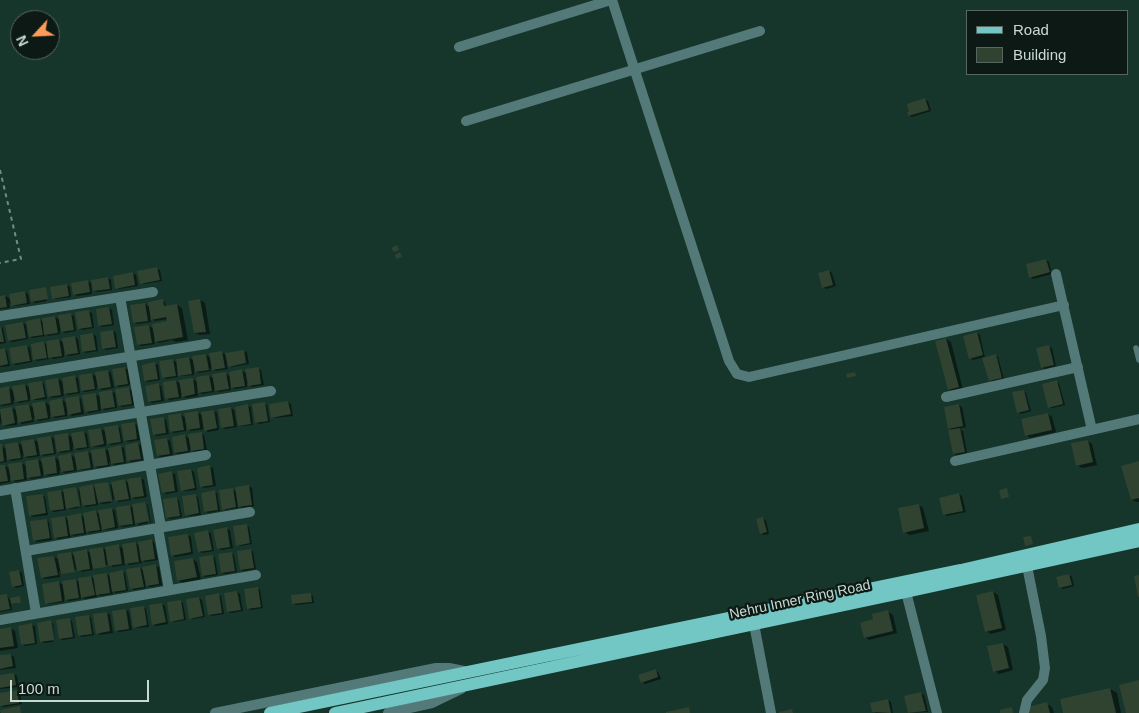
<!DOCTYPE html>
<style>
body{margin:0}
#map{position:relative;width:1139px;height:713px;overflow:hidden;background:#16352b;font-family:Arial,sans-serif}
canvas{display:block}
.legend{position:absolute;left:966px;top:10px;width:162px;height:65px;box-sizing:border-box;background:#0c1915;border:1px solid #576661;margin:0;padding:6px 9px;list-style:none;font-size:15px;color:#c8dad3}
.legend li{display:flex;align-items:center;gap:10px;height:25px}
.legend b{width:25px;border:1px solid #576661}
.north{position:absolute;left:10px;top:10px;width:50px;height:50px;box-sizing:border-box;background:#0c1915;border:1px solid #576661;border-radius:50%;rotate:245deg;font-size:14px;font-weight:700;line-height:20px;text-align:center;color:#c8dad3}
.north::after{content:'';display:block;margin:auto;width:18px;height:22px;background:#fe9c57;clip-path:polygon(50% 0,100% 100%,50% 72%,0 100%)}
.scale{position:absolute;left:10px;top:680px;width:139px;height:22px;box-sizing:border-box;border:2px solid #c8dad3;border-top:0;padding-left:6px;font-size:15px;line-height:18px;white-space:nowrap;color:#c8dad3;-webkit-text-stroke:4px #0c1915;paint-order:stroke}
</style>
<div id="map">
<canvas width="1139" height="713"></canvas>
<ul class="legend">
<li><b style="height:6px;background:#72c6c3"></b>Road</li>
<li><b style="height:14px;background:#2f4330"></b>Building</li>
</ul>
<div class="north">N</div>
<div class="scale">100 m</div>
</div>
<script>
const g = document.querySelector('canvas').getContext('2d');
g.lineJoin = 'round';
function paint(path, color) { g.fillStyle = color; g.fill(path, 'evenodd'); }
const shape = rows => new Path2D(rows.map(r => 'M' + r).join(''));
function strokePath(path, color, width, dash) { g.strokeStyle = color; g.lineWidth = width; g.lineCap = dash ? 'butt' : 'round'; g.setLineDash(dash || []); g.stroke(path); }
function drawText(font, color, halo, rows, align = 'center') {
  g.font = font + ' Arial,sans-serif'; g.lineWidth = 4.5; g.setLineDash([]); g.textBaseline = 'middle'; g.strokeStyle = halo; g.fillStyle = color; for (const [text, x, y, turn = 0] of rows) {
    g.save(); g.translate(x, y); g.rotate((+turn || 0) * Math.PI / 180); g.textAlign = isNaN(turn) ? turn : align; if (halo) g.strokeText(text, 0, 0); g.fillText(text, 0, 0); g.restore();
  }
}
paint(shape([
 [925,100,928,101,931,111,912,117,909,115],
 [1046,260,1049,262,1052,274,1033,279,1030,277],
 [157,269,160,270,162,281,144,284,141,283],
 [829,271,832,273,836,286,826,289,823,287],
 [133,273,136,275,138,286,119,289,116,288],
 [108,278,111,280,112,290,97,292,94,291],
 [88,282,91,283,92,294,77,296,74,294],
 [67,285,70,287,71,297,56,299,53,298],
 [45,289,47,301,35,303,32,301],
 [25,292,28,294,30,304,15,306,9,303,10,308,0,309,0,297,5,296,11,299],
 [200,300,205,303,210,334,200,335,195,333],
 [162,301,165,302,166,307,177,305,182,308,188,340,176,342,171,339,172,340,159,343,154,340,155,344,141,346,138,344,149,326,154,329,169,324,168,319,155,321,150,318,151,322,137,324,134,322,145,304,150,307],
 [109,308,112,310,114,325,102,327,99,325],
 [89,312,92,313,94,328,82,330,79,328],
 [71,315,74,316,76,331,65,333,60,330,60,334,48,336,45,334,45,336,33,338,30,337,40,320,44,322,55,317,60,320],
 [23,323,26,325,28,339,12,342,9,341],
 [0,326,3,328,6,343,0,344],
 [113,331,116,333,118,348,106,350,104,348],
 [977,333,980,335,985,358,996,355,998,357,1004,379,993,382,990,380,984,357,973,360,970,358],
 [93,334,96,336,98,351,86,353,83,351],
 [75,337,78,339,80,354,69,356,64,353,64,357,53,359,49,356,49,359,37,361,34,359,44,343,48,345,59,340,64,343],
 [946,339,951,342,963,390,953,392,949,389],
 [27,346,30,348,32,362,16,365,13,364],
 [1049,347,1052,348,1056,366,1045,369,1042,367],
 [5,349,7,351,10,366,0,367,0,350],
 [244,351,247,352,249,364,232,367,227,365,228,369,216,371,210,368,211,371,199,373,194,370,194,375,182,376,177,374,178,377,166,379,163,377,172,360,178,363,189,358,195,361,206,355,211,358,222,353,227,355],
 [155,364,158,365,160,380,148,382,146,380],
 [125,368,128,370,130,385,119,387,116,385],
 [258,368,261,370,264,385,252,387,247,383,247,387,235,389,230,386,231,390,219,392,214,389,214,392,202,394,197,391,198,396,186,398,181,395,181,398,169,400,167,398,176,381,181,384,192,379,198,382,209,376,215,379,226,374,231,377,242,371,247,374],
 [108,371,111,373,114,388,102,390,96,387,97,390,85,392,82,391,92,374,97,377],
 [75,377,78,378,80,393,68,395,63,392,64,396,52,398,49,396,58,379,64,383],
 [41,382,44,384,47,399,35,400,30,397,30,401,19,403,13,400,14,404,2,406,0,405,0,389,9,388,14,391,25,385,30,388],
 [1057,382,1059,383,1065,405,1052,408,1049,407],
 [158,385,161,386,164,401,152,403,149,401],
 [129,389,132,390,134,405,122,407,119,405],
 [1024,391,1026,393,1031,411,1021,414,1018,412],
 [112,392,115,393,117,408,105,410,100,407,101,411,89,413,86,411,95,394,101,397],
 [78,397,81,399,84,414,72,416,67,412,67,416,55,418,50,415,50,419,39,421,33,418,34,422,22,424,17,420,17,425,6,426,0,423,0,427,0,413,12,408,18,411,29,405,34,408,45,402,51,406,62,400,67,403],
 [288,402,291,404,293,416,276,418,273,417],
 [264,404,267,405,270,422,259,424,256,422],
 [959,405,962,407,966,427,959,429,963,431,967,453,957,455,954,454,953,431,949,428],
 [248,406,251,407,253,425,242,426,239,425],
 [231,408,234,410,237,427,225,429,222,427],
 [214,411,217,413,219,430,208,432,205,429,191,431,186,428,186,431,174,433,171,431,181,415,186,418,197,412,203,416],
 [1048,414,1052,417,1056,432,1030,438,1026,435],
 [163,418,166,420,169,434,157,436,154,435],
 [134,423,137,425,140,440,128,442,125,440],
 [117,426,120,428,123,443,111,445,106,442,106,446,95,447,92,446,101,429,106,432],
 [84,432,87,434,89,448,78,450,72,447,73,451,61,453,58,451,68,435,73,438],
 [201,433,204,435,207,450,195,452,190,449,190,452,178,454,175,452,185,436,190,439],
 [51,437,54,439,56,454,44,456,39,452,40,456,28,458,22,455,23,459,11,461,6,458,7,462,0,463,0,446,7,449,18,443,23,446,23,442,34,440,40,443],
 [167,439,170,441,173,455,161,457,158,456,156,441],
 [1088,441,1092,444,1097,465,1082,468,1077,465],
 [138,444,141,445,143,460,131,462,129,460],
 [121,447,124,448,126,463,115,465,109,462,110,466,98,468,95,466,105,449,110,452],
 [88,452,91,454,93,469,81,470,76,467,77,471,65,473,59,470,60,474,48,476,43,473,43,477,31,479,26,475,27,480,15,482,10,478,10,482,0,484,0,467,5,466,10,469,21,463,27,466,38,460,43,463,54,457,60,461,71,455,76,458],
 [1139,462,1139,502,1137,502,1132,500],
 [210,467,213,468,216,486,204,488,201,486],
 [191,470,194,472,197,490,185,491,182,490],
 [172,473,175,474,178,492,166,494,163,492],
 [141,478,144,480,147,497,135,499,130,497,131,500,119,502,113,499,113,503,110,484,114,486,125,481,129,483],
 [107,483,111,503,102,504,98,502,98,505,86,507,82,505,81,508,78,489,81,491,80,488,92,486,96,488,96,485],
 [249,486,252,488,254,506,242,508,238,505,238,508,226,510,223,509,232,489,237,492],
 [75,488,79,508,70,509,66,507,66,510,54,512,51,511,48,493,60,491,65,493,64,490],
 [214,492,217,493,220,511,208,513,205,511],
 [959,494,962,496,966,512,947,516,945,515],
 [42,495,45,497,48,515,33,517,30,515],
 [195,495,198,497,201,515,189,516,186,515],
 [176,498,179,500,182,517,170,519,167,517],
 [144,503,148,523,139,525,135,522,135,525,123,527,120,526,117,508,129,506,134,508,133,505],
 [147,504,148,505,151,523,150,523],
 [919,505,923,508,929,531,909,535,905,532],
 [112,509,115,511,118,528,106,530,101,528,102,531,90,533,86,531,86,534,74,536,70,534,71,537,58,539,56,537,65,517,69,520,81,515,84,517,96,512,100,514],
 [763,519,766,520,769,534,764,535,761,533],
 [47,520,49,522,52,540,37,542,34,540],
 [246,525,249,527,252,544,240,546,237,545],
 [227,529,230,530,233,548,221,550,218,548],
 [208,532,211,533,214,551,202,553,199,551],
 [188,535,191,537,193,554,175,557,172,555],
 [152,541,154,542,158,560,145,562,141,559,142,563,129,565,124,561,125,565,112,567,112,564,95,567,95,569,92,567,93,570,81,572,81,569,63,572,63,574,59,571,60,577,45,579,42,577,54,557,60,560,71,554,75,556,87,551,91,553,103,548,107,551,119,546,124,549,136,543,140,546],
 [250,550,253,552,256,569,244,571,241,570],
 [231,553,234,555,237,572,225,574,222,573],
 [212,556,215,558,218,575,206,577,203,576],
 [193,559,197,562,201,580,183,583,178,580],
 [156,566,159,567,162,585,150,587,145,585,146,588,134,590,131,588,140,568,144,571],
 [19,571,22,573,24,586,16,588,13,586],
 [123,572,125,573,128,591,116,593,112,591,113,594,100,596,97,594,97,597,85,599,81,596,81,599,69,601,64,598,64,602,49,604,46,603,58,582,64,585,75,580,80,582,91,577,95,579,107,574,111,577],
 [1069,575,1072,577,1074,586,1063,589,1060,587],
 [257,588,260,590,263,608,251,610,248,608],
 [237,592,240,594,243,611,231,613,228,612,225,594],
 [993,592,998,595,1006,630,991,634,986,631],
 [7,595,10,600,20,598,21,603,13,604,11,603,12,610,0,612,0,597],
 [218,595,221,596,224,614,212,616,209,614],
 [311,595,313,596,314,603,296,605,293,603],
 [199,598,202,600,205,617,193,619,190,618,187,600],
 [180,601,183,603,186,620,174,622,171,621],
 [162,604,165,606,168,624,156,626,153,624],
 [143,607,146,609,149,627,137,628,134,627],
 [126,610,129,612,132,630,119,632,116,630],
 [888,612,893,615,897,633,869,640,865,637,875,620],
 [107,613,110,615,113,633,100,635,98,633],
 [88,616,91,618,94,635,82,637,79,636],
 [69,619,72,621,75,638,63,640,60,639],
 [50,622,53,642,44,643,41,641],
 [52,623,53,623,56,641],
 [32,625,35,626,37,644,25,646,22,644],
 [10,628,15,631,18,648,0,651,0,630],
 [1003,644,1008,647,1013,670,999,674,995,671],
 [11,655,14,657,16,668,0,670,0,657],
 [656,670,658,672,661,679,645,684,642,682],
 [14,674,17,676,19,687,0,689,0,676],
 [1110,689,1117,693,1121,713,1064,713],
 [17,691,20,693,22,704,4,707,1,705,0,694],
 [921,694,924,695,928,712,909,713,905,697],
 [888,700,891,702,893,713,876,713,873,711],
 [1047,704,1052,707,1054,713,1031,713]
]), '#0007');
paint(shape([
 [925,98,929,110,908,116,907,112,909,112,907,104],
 [397,245,399,250,394,252,391,248],
 [400,252,402,257,396,259,395,255],
 [1046,259,1050,272,1029,278,1026,264],
 [157,267,160,280,140,284,137,271],
 [829,270,833,285,822,288,818,273],
 [133,272,135,285,115,289,113,276],
 [108,277,110,289,93,291,91,280],
 [88,280,90,292,73,295,71,283],
 [67,284,69,296,52,299,50,287],
 [46,287,48,299,31,302,29,290],
 [25,291,27,303,11,306,9,294],
 [5,295,7,307,0,308,0,296],
 [163,299,164,306,177,304,183,337,155,342,152,324,167,321,166,317,151,320,148,302],
 [200,299,206,332,194,333,188,301],
 [145,303,148,321,133,323,130,305],
 [109,307,112,324,98,326,96,309],
 [89,310,92,327,78,329,75,312],
 [71,313,74,330,61,332,58,315],
 [55,316,58,333,44,335,42,318],
 [40,318,43,335,29,337,26,321],
 [23,322,26,338,8,341,5,325],
 [149,325,152,343,137,345,134,327],
 [1,326,4,342,0,342,0,327],
 [113,330,116,347,102,349,100,332],
 [977,332,983,355,969,359,963,336],
 [93,333,96,350,82,352,80,335],
 [75,336,78,353,65,355,62,338],
 [946,338,959,387,948,390,935,341],
 [59,339,62,356,48,358,46,341],
 [44,341,47,358,33,360,31,344],
 [27,345,30,361,12,364,9,348],
 [1049,345,1054,365,1041,368,1036,348],
 [5,348,8,364,0,366,0,349],
 [244,350,246,363,228,367,225,353],
 [222,351,225,368,212,370,209,353],
 [206,354,209,370,195,372,192,356],
 [996,354,1002,378,989,381,982,358],
 [189,357,192,374,178,376,176,359],
 [173,359,176,376,162,378,159,361],
 [155,362,158,379,144,381,142,365],
 [125,367,128,384,115,386,112,369],
 [259,367,261,384,248,386,245,369],
 [242,369,245,386,231,388,229,372],
 [108,370,111,387,98,389,95,372],
 [226,372,229,389,215,391,212,374],
 [855,372,856,376,847,378,846,374],
 [92,373,95,389,81,391,79,375],
 [75,375,78,392,64,394,62,378],
 [209,375,212,391,198,393,196,377],
 [58,378,61,395,48,397,45,380],
 [193,378,195,394,182,397,179,380],
 [176,380,179,397,165,399,163,382],
 [1057,380,1063,404,1048,408,1042,384],
 [42,381,45,397,31,400,28,383],
 [159,383,161,400,148,402,145,386],
 [25,384,28,400,15,402,12,386],
 [9,386,11,403,0,405,0,388],
 [129,387,132,404,118,406,115,389],
 [112,390,115,407,101,409,99,392],
 [1024,390,1029,410,1017,413,1012,392],
 [96,393,98,410,85,412,82,395],
 [79,396,81,412,68,415,65,398],
 [62,398,65,415,51,417,49,401],
 [45,401,48,418,35,420,32,403],
 [288,401,291,414,271,418,269,404],
 [265,402,268,421,255,423,252,404],
 [29,404,32,420,18,423,15,406],
 [248,404,251,424,238,426,235,407],
 [959,404,963,426,948,429,944,407],
 [12,407,15,423,2,426,0,409],
 [231,407,234,426,221,428,218,409],
 [214,410,217,428,204,431,201,412],
 [198,411,200,428,187,430,184,413],
 [181,413,184,430,170,432,168,415],
 [1048,413,1052,430,1025,436,1021,419],
 [164,417,166,433,153,435,150,419],
 [135,422,137,439,124,441,121,424],
 [118,425,121,442,107,444,104,427],
 [101,428,104,444,91,447,88,430],
 [960,428,965,452,953,454,948,430],
 [84,431,87,447,74,449,71,433],
 [202,432,204,449,191,451,188,434],
 [68,433,70,450,57,452,54,435],
 [185,434,188,451,174,453,172,437],
 [51,436,54,453,40,455,37,438],
 [167,438,170,454,157,456,154,440],
 [34,439,37,455,24,457,21,441],
 [1088,440,1093,462,1076,466,1071,443],
 [18,442,21,458,7,460,5,444],
 [138,442,141,459,127,461,125,445],
 [0,444,2,444,4,461,0,462],
 [121,445,124,462,111,464,108,448],
 [105,448,108,465,94,467,91,450],
 [88,451,91,468,77,470,74,453],
 [71,453,74,470,61,472,58,456],
 [55,456,57,473,44,475,41,458],
 [38,459,41,476,27,478,25,461],
 [1139,461,1139,498,1131,500,1121,466],
 [22,462,24,479,11,481,8,464],
 [0,465,5,465,8,481,0,482],
 [210,465,213,485,200,487,197,468],
 [191,469,195,488,181,491,177,471],
 [172,471,175,491,162,493,158,474],
 [141,477,144,496,131,498,127,479],
 [125,479,129,499,115,501,111,482],
 [108,482,112,501,98,503,94,484],
 [93,484,96,504,82,506,79,487],
 [249,485,252,505,238,507,235,487],
 [76,487,80,506,66,509,63,489],
 [233,488,236,507,222,510,219,490],
 [1007,488,1009,497,1001,499,999,490],
 [61,490,64,509,50,511,47,492],
 [215,490,218,510,204,512,201,493],
 [959,493,963,511,943,515,939,498],
 [43,494,46,513,29,516,26,496],
 [196,494,199,513,185,516,182,496],
 [177,497,180,516,166,518,163,499],
 [145,502,149,521,135,524,132,504],
 [919,504,924,528,903,533,898,508],
 [130,505,133,524,119,526,116,507],
 [112,508,115,527,102,530,98,510],
 [96,510,100,530,86,532,83,513],
 [81,513,84,533,70,535,67,516],
 [65,516,68,536,54,538,51,518],
 [763,517,767,532,760,534,756,519],
 [47,519,50,538,33,541,30,521],
 [247,524,250,543,236,546,233,526],
 [227,527,230,547,217,549,213,530],
 [208,530,212,550,198,552,194,533],
 [188,534,191,552,171,556,168,537],
 [1031,536,1033,544,1025,546,1023,537],
 [152,539,155,559,141,561,138,542],
 [136,542,139,562,125,564,122,544],
 [119,544,122,564,108,566,105,547],
 [103,547,106,567,93,569,89,549],
 [87,549,90,569,77,571,73,552],
 [251,549,254,568,240,570,237,551],
 [71,552,75,572,61,574,57,554],
 [232,552,235,571,221,573,218,554],
 [213,555,216,574,202,576,199,557],
 [54,556,58,575,41,578,37,558],
 [193,558,197,577,177,581,174,561],
 [156,564,159,584,146,586,142,567],
 [140,567,144,587,130,589,126,569],
 [19,570,22,585,12,587,9,572],
 [123,570,126,590,112,592,109,573],
 [107,573,110,593,96,595,93,575],
 [1069,574,1072,585,1059,588,1056,577],
 [1139,575,1139,597,1138,597,1134,576],
 [91,576,95,595,81,598,78,578],
 [76,579,79,598,65,600,62,581],
 [59,581,62,601,45,604,42,584],
 [258,587,261,607,247,609,244,589],
 [237,591,241,610,227,612,224,593],
 [993,591,1002,628,985,632,976,595],
 [219,593,222,613,208,615,205,596],
 [311,593,312,602,292,604,291,595],
 [7,594,10,609,0,611,0,595],
 [20,596,21,603,11,604,10,598],
 [199,597,203,616,189,619,186,599],
 [181,600,184,619,170,622,167,602],
 [162,603,166,622,152,625,149,605],
 [144,606,147,625,133,628,130,608],
 [126,609,129,629,115,631,112,611],
 [888,610,893,631,864,638,860,623,873,619,872,614],
 [107,612,110,631,96,634,93,614],
 [89,615,92,634,78,636,75,617],
 [70,618,73,637,59,639,56,620],
 [51,620,54,640,40,642,37,623],
 [32,623,35,643,21,645,18,626],
 [11,627,14,646,0,648,0,629],
 [1003,643,1009,668,993,672,987,646],
 [11,654,13,666,0,669,0,655],
 [656,669,658,677,641,683,638,675],
 [14,673,16,685,0,688,0,675],
 [1139,680,1139,713,1126,713,1119,685],
 [1110,688,1116,713,1063,713,1060,699],
 [17,690,19,703,0,706,0,693],
 [921,692,926,711,908,713,904,696],
 [888,699,891,713,872,712,870,703],
 [1047,702,1050,713,1030,713,1028,707],
 [20,706,21,713,1,713,0,710],
 [689,707,690,713,666,713,666,712],
 [1012,707,1013,713,1000,713,1000,710],
 [792,709,793,713,779,713,779,712]
]), '#2f4330');
strokePath(shape([
 [0,170,21,259,0,263]
]), '#748c84', 2, [4, 4]);
strokePath(shape([
 [1136,348,1139,360]
]), '#537a79', 5.5);
strokePath(shape([
 [612,0,729,361,737,374,749,377,1064,305],
 [459,47,611,0],
 [466,121,760,31],
 [1056,274,1092,430],
 [120,297,161,527],
 [0,316,153,292],
 [0,378,206,344],
 [946,397,1078,367],
 [0,435,271,391],
 [955,461,1139,419],
 [15,488,36,613],
 [0,491,206,455],
 [158,528,169,590],
 [26,551,250,512],
 [906,592,937,713],
 [0,620,256,575],
 [754,624,771,713],
 [1024,713,1027,700,1043,680,1045,668,1041,636,1027,566]
]), '#537a79', 10);
strokePath(shape([
 [215,713,436,668,449,668,464,671],
 [388,713,432,703,461,689]
]), '#537a79', 10);
strokePath(shape([
 [270,713,961,570,1139,529],
 [335,713,906,592,1139,541]
]), '#72c6c3', 12);
drawText('14px', '#c8dad3', '#0c1915', [
 ["Nehru Inner Ring Road",800,600,-12]
]);
</script>
